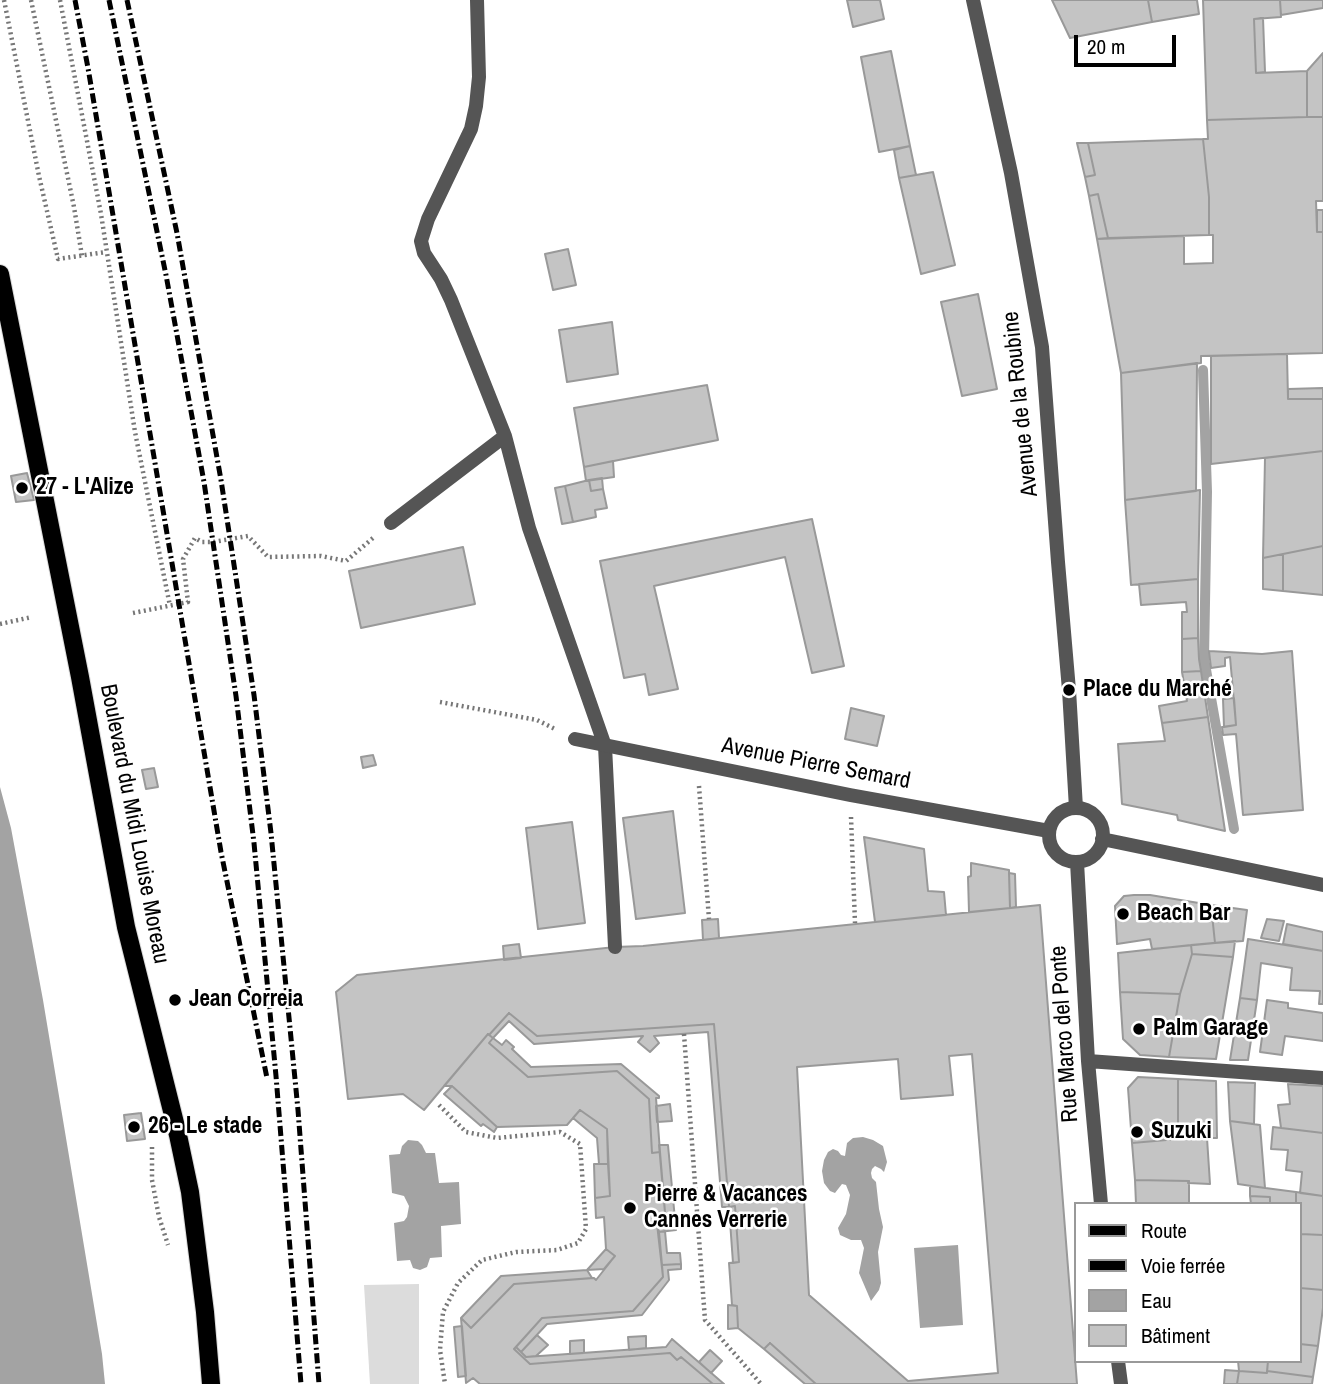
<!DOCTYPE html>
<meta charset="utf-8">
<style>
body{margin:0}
#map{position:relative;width:1323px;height:1384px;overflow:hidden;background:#fff;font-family:"Archivo Narrow",sans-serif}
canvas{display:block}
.legend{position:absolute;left:1074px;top:1202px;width:228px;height:161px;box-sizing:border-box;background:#fff;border:2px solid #999;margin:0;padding:9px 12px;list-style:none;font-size:21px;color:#000}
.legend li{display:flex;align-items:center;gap:14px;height:35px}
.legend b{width:35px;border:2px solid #999}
.scale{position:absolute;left:1074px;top:35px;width:102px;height:32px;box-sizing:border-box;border:4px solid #000;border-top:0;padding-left:9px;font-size:21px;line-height:24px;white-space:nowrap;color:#000;-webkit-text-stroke:5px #fff;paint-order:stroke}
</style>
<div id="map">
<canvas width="1323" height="1384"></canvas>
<ul class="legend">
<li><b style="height:9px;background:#000"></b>Route</li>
<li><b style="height:9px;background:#000"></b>Voie ferrée</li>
<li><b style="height:19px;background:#a3a3a3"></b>Eau</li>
<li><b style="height:19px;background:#c4c4c4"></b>Bâtiment</li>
</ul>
<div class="scale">20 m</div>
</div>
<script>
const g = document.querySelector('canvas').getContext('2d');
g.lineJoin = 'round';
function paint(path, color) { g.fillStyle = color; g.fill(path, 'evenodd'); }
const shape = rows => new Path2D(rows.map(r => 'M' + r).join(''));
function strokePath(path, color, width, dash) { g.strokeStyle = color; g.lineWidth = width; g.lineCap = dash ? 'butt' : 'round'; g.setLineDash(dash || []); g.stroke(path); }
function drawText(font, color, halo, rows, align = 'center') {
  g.font = font + ' "Archivo Narrow",sans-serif'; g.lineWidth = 5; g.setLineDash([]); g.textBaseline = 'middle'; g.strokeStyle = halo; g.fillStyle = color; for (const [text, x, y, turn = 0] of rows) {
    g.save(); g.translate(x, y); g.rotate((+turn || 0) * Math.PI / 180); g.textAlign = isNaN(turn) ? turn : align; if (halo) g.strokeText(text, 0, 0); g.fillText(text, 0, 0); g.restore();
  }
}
paint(shape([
 [419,1284,419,1384,370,1384,364,1285]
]), '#dcdcdc');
paint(shape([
 [0,787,11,828,43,1000,102,1354,105,1384,0,1384],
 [863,1137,873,1140,883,1146,887,1162,884,1172,881,1169,875,1166,872,1169,871,1173,872,1178,876,1182,879,1209,883,1227,878,1252,881,1283,879,1290,871,1301,859,1273,864,1248,861,1240,851,1240,840,1235,838,1228,846,1214,850,1195,846,1185,842,1184,835,1193,830,1191,824,1183,822,1171,824,1160,828,1152,833,1149,838,1151,841,1155,845,1156,847,1143,853,1138],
 [408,1140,418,1141,422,1145,426,1153,435,1153,439,1183,459,1182,461,1224,441,1226,442,1257,430,1258,427,1267,420,1270,413,1268,410,1260,397,1261,394,1223,404,1221,407,1217,409,1206,404,1196,392,1193,389,1155,400,1154,402,1146],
 [958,1245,963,1325,920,1328,914,1248]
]), '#a3a3a3');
strokePath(shape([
 [1203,370,1207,492,1204,658,1234,829]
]), '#a3a3a3', 10);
const building = shape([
 [847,0,880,0,884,19,853,27,847,0],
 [1052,0,1148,0,1152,22,1070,38,1052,0],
 [1148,0,1197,0,1199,14,1152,22,1148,0],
 [1203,0,1280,0,1281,17,1254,19,1256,73,1307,71,1307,117,1207,120,1203,0],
 [1280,0,1323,0,1323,8,1281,15,1280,0],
 [1263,18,1265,72,1256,73,1254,19,1263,18],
 [891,51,910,146,879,152,861,57,891,51],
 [1323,53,1323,117,1307,117,1307,71,1323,53],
 [1307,117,1323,117,1323,201,1316,201,1317,232,1323,232,1323,353,1201,356,1201,363,1121,373,1097,239,1184,236,1184,264,1213,263,1213,235,1209,235,1209,197,1203,139,1208,139,1207,120,1307,117],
 [1203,139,1209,197,1209,235,1108,238,1098,194,1089,196,1085,177,1095,175,1088,143,1203,139],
 [1077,143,1088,143,1095,175,1085,177,1077,143],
 [910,146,916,175,899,178,894,150,910,146],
 [933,172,955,265,921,274,899,178,933,172],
 [1098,194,1108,238,1097,239,1089,196,1098,194],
 [1317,210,1323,210,1323,232,1317,232,1317,210],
 [568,249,576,285,553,290,545,254,568,249],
 [978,294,997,389,962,396,941,302,978,294],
 [612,322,618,374,567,382,559,330,612,322],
 [1287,354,1288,399,1323,399,1323,451,1211,464,1211,356,1287,354],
 [1197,363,1196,491,1125,500,1121,373,1197,363],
 [707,385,718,440,584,467,574,408,707,385],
 [1323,388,1323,399,1288,399,1288,389,1323,388],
 [1323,451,1323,546,1263,558,1265,458,1323,451],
 [613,461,614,477,586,481,584,467,613,461],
 [27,473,34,500,16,502,11,476,27,473],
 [602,478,603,489,591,491,589,480,602,478],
 [589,480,591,491,603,489,607,508,595,510,596,517,573,522,565,486,589,480],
 [565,486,573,522,562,524,555,488,565,486],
 [1200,490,1198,579,1131,585,1125,500,1200,490],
 [812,519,844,666,812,673,785,557,654,586,678,689,649,695,645,674,624,678,600,561,812,519],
 [1323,546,1323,595,1283,591,1283,554,1323,546],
 [463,547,475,604,361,628,349,571,463,547],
 [1283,554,1283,591,1263,589,1263,558,1283,554],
 [1198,579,1198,638,1182,639,1182,612,1187,612,1186,602,1141,605,1139,584,1198,579],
 [1198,638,1199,659,1201,671,1182,672,1182,639,1198,638],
 [1209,651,1262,654,1292,651,1303,810,1243,815,1236,734,1223,735,1222,727,1236,725,1230,657,1225,658,1225,666,1211,668,1209,651],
 [1201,671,1208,717,1162,723,1159,706,1187,701,1182,672,1201,671],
 [1234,698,1236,725,1224,727,1223,699,1234,698],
 [851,708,884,716,877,746,845,739,851,708],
 [1208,717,1225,831,1178,820,1177,815,1122,804,1118,744,1165,741,1162,723,1208,717],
 [373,755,376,765,363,768,361,757,373,755],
 [154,768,158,787,146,789,142,770,154,768],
 [673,811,685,913,636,919,623,818,673,811],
 [572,822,585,923,538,929,526,828,572,822],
 [864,837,924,849,928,891,944,892,946,915,875,922,864,837],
 [971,863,1009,870,1010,908,969,912,968,877,971,876,971,863],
 [1009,873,1015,874,1016,907,1010,908,1009,873],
 [1134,895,1150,895,1211,905,1215,943,1152,949,1150,939,1117,944,1115,906,1124,896,1134,895],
 [1040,905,1077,1384,816,1384,770,1343,764,1349,738,1328,737,1306,732,1305,729,1263,739,1262,735,1206,729,1207,714,1024,537,1036,509,1013,489,1035,488,1034,424,1110,403,1094,348,1099,336,992,357,975,615,947,643,946,1040,905],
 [972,1054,998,1373,908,1381,809,1295,797,1067,898,1059,901,1099,953,1095,949,1056,972,1054],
 [1211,905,1247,910,1243,941,1215,943,1211,905],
 [718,919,719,938,703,940,702,920,718,919],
 [1267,919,1284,921,1279,941,1261,938,1267,919],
 [1287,924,1323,932,1323,951,1283,944,1287,924],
 [1248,939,1323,951,1323,1004,1319,1004,1320,991,1290,990,1292,968,1261,963,1257,1000,1240,998,1248,939],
 [1235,941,1233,957,1192,954,1191,945,1235,941],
 [519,944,521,958,504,960,503,946,519,944],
 [1191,945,1192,954,1180,994,1120,992,1118,953,1191,945],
 [1192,954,1233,957,1216,1059,1169,1057,1180,994,1192,954],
 [1120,992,1180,994,1169,1057,1140,1055,1123,1039,1120,992],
 [1240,998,1257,1000,1248,1060,1230,1060,1240,998],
 [1267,1000,1288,1003,1288,1008,1323,1013,1323,1041,1285,1036,1282,1055,1260,1052,1267,1000],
 [509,1013,537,1036,714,1024,729,1207,722,1207,708,1032,654,1036,659,1043,650,1052,638,1042,643,1036,534,1044,509,1021,493,1038,489,1035,509,1013],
 [488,1034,493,1038,489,1043,528,1077,617,1071,649,1099,652,1153,660,1152,666,1224,657,1224,663,1277,633,1311,542,1318,514,1349,530,1364,670,1353,677,1360,681,1357,713,1384,480,1384,473,1378,466,1383,461,1318,471,1328,514,1284,594,1278,596,1280,615,1256,606,1249,604,1217,596,1218,595,1198,610,1196,607,1129,580,1110,567,1125,497,1127,452,1086,444,1086,488,1034],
 [493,1038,502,1045,506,1040,514,1047,512,1049,531,1067,621,1064,659,1096,659,1098,656,1098,660,1152,652,1153,649,1099,617,1071,528,1077,489,1043,493,1038],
 [1138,1077,1178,1079,1178,1139,1132,1143,1128,1088,1138,1077],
 [1178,1079,1216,1081,1217,1138,1207,1138,1210,1184,1188,1183,1189,1181,1135,1180,1132,1143,1178,1139,1178,1079],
 [1228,1082,1255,1083,1254,1124,1230,1121,1228,1082],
 [1288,1084,1323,1086,1323,1133,1281,1128,1278,1105,1290,1104,1288,1084],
 [452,1086,497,1127,494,1132,483,1124,481,1126,444,1094,452,1086],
 [670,1104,672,1121,657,1122,656,1106,670,1104],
 [580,1110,607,1129,608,1164,599,1164,597,1138,573,1118,580,1110],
 [141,1113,145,1139,127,1141,124,1115,141,1113],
 [1230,1121,1260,1125,1265,1188,1238,1184,1230,1121],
 [1273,1127,1323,1133,1323,1196,1300,1193,1302,1172,1286,1170,1288,1150,1271,1149,1273,1127],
 [659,1145,668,1145,676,1230,659,1232,657,1224,666,1224,659,1145],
 [594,1164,608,1164,610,1196,595,1198,594,1164],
 [1135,1180,1189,1181,1189,1204,1136,1204,1135,1180],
 [1250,1186,1296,1192,1296,1204,1270,1204,1270,1197,1250,1196,1250,1186],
 [1296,1192,1323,1196,1323,1235,1300,1234,1300,1204,1296,1204,1296,1192],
 [1250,1196,1270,1197,1270,1204,1251,1204,1250,1196],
 [735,1206,739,1262,733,1263,729,1207,735,1206],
 [665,1231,667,1253,680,1253,681,1264,662,1265,659,1232,665,1231],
 [1300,1234,1323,1235,1323,1290,1300,1288,1300,1234],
 [606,1249,615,1256,604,1269,587,1270,606,1249],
 [681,1264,681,1269,668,1270,669,1280,642,1315,547,1324,521,1352,516,1347,542,1318,633,1311,663,1277,662,1265,681,1264],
 [587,1270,592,1278,514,1284,471,1328,461,1318,501,1276,587,1270],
 [1300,1288,1323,1290,1323,1308,1318,1346,1300,1344,1300,1288],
 [728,1305,737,1306,738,1328,728,1329,728,1305],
 [462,1326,466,1376,458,1377,454,1327,462,1326],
 [537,1335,548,1345,536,1356,526,1357,521,1352,537,1335],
 [646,1336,646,1348,629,1350,628,1337,646,1336],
 [672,1339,724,1384,713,1384,681,1357,677,1360,670,1353,530,1364,514,1349,516,1347,526,1357,666,1347,672,1339],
 [584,1340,584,1353,570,1354,570,1341,584,1340],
 [770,1343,816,1384,805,1384,764,1349,770,1343],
 [1300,1344,1318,1346,1313,1377,1267,1371,1268,1361,1300,1361,1300,1344],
 [710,1350,722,1361,711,1373,699,1362,710,1350],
 [1238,1361,1268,1361,1267,1373,1239,1371,1238,1361],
 [1225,1370,1239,1371,1237,1384,1224,1384,1225,1370],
 [1239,1371,1267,1373,1267,1371,1313,1377,1312,1384,1237,1384,1239,1371]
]);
paint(building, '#c4c4c4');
strokePath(building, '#999', 2);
const primary = shape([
 [0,274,80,677,126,927,178,1135,190,1192,205,1312,211,1384]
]);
strokePath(primary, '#dbdbdb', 20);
strokePath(shape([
 [4,0,39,176,58,259,106,252],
 [31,0,74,207,82,256],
 [60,0,101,214,135,432,170,606],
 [133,613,188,602,183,559,195,538,202,542,213,542,248,536,268,557,321,556,346,561,373,538],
 [0,624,32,617],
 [440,702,537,720,555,729],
 [699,786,709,919],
 [851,817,855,923],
 [684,1034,705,1320,761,1384],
 [439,1105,466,1132,497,1138,560,1132,580,1144,586,1229,578,1243,557,1250,516,1252,482,1260,458,1283,443,1312,440,1350,445,1384],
 [152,1147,152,1180,159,1217,168,1245]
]), '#777', 4.5, [2, 3.5]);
strokePath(shape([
 [477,0,479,77,476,106,471,129,428,219,421,241,424,253,441,279,451,300,505,436,529,528,605,746,615,947],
 [391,523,505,436]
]), '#555', 14);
strokePath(shape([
 [973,0,1011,173,1042,347,1058,562,1069,690,1076,808],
 [575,739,850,795,1049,831],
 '1049 835a27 27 0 1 1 54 0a27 27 0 1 1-54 0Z',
 [1102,839,1323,885],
 [1077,862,1088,1061,1101,1204],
 [1088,1061,1323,1078],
 [1118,1361,1121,1384]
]), '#555', 14);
strokePath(primary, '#000', 18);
strokePath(shape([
 [75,0,88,68,221,852,267,1078],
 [109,0,166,275,204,482,236,696,254,843,276,1076,301,1384],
 [127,0,177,233,221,480,254,695,271,833,298,1110,319,1384]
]), '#000', 5, [10, 3.5, 2, 3.5]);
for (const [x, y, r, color] of [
 [22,488,7,"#000"],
 [1069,690,7,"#000"],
 [1123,914,7,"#000"],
 [175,1000,7,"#000"],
 [1139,1029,7,"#000"],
 [134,1127,7,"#000"],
 [1137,1132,7,"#000"],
 [630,1208,7,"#000"]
]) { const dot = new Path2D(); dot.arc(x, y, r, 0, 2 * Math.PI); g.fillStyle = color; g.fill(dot); strokePath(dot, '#fff', 2.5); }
drawText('23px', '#000', '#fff', [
 ["Avenue de la Roubine",1021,404,-96],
 ["Avenue Pierre Semard",816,764,11],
 ["Boulevard du Midi Louise Moreau",134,824,79],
 ["Rue Marco del Ponte",1065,1034,-94]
]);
drawText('bold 23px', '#000', '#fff', [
 ["27 - L'Alize",36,488],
 ["Place du Marché",1083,690],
 ["Beach Bar",1137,914],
 ["Jean Correia",189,1000],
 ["Palm Garage",1153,1029],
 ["26 - Le stade",148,1127],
 ["Suzuki",1151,1132],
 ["Pierre & Vacances",644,1195],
 ["Cannes Verrerie",644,1221]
], 'left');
</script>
